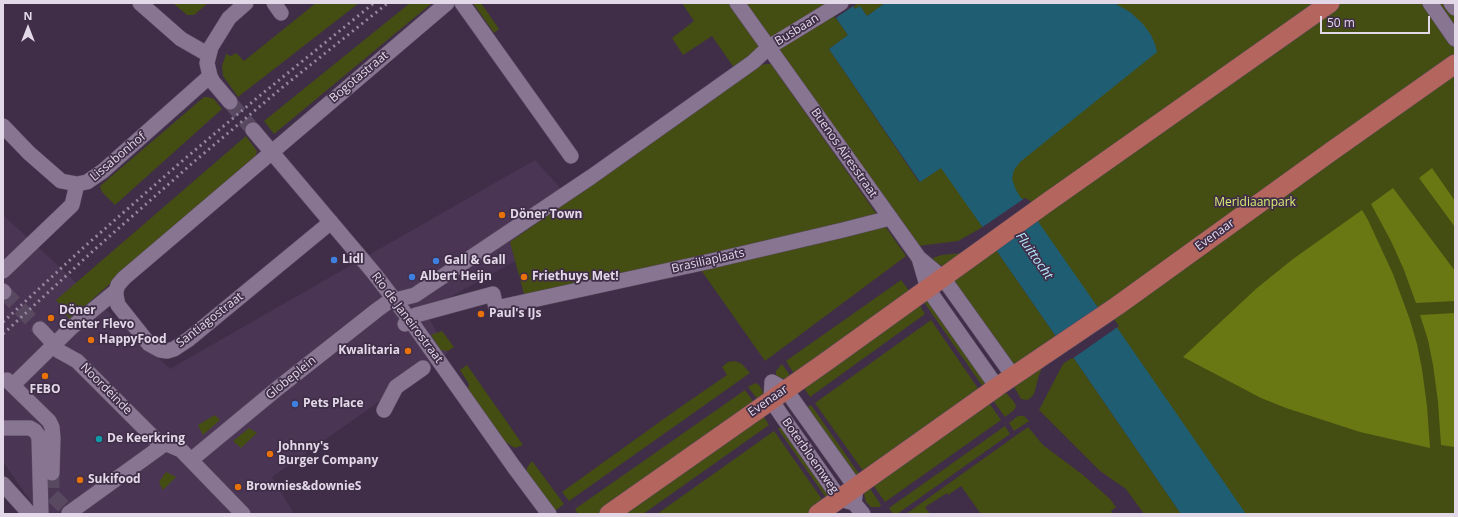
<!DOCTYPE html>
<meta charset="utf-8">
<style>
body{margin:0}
#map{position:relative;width:1458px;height:517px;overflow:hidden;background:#402e48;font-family:"Open Sans",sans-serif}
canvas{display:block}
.frame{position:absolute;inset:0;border:4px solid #e3d8e8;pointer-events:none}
.north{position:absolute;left:8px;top:8px;width:40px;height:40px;-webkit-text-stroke:3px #402e48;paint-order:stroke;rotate:0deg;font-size:11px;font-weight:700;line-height:16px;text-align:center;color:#e3d8e8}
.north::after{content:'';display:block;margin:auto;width:14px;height:18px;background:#e3d8e8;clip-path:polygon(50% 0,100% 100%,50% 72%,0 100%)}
.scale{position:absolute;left:1320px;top:16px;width:110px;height:18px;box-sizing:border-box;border:2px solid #e3d8e8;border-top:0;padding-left:5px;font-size:12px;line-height:14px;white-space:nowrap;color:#e3d8e8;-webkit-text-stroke:3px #402e48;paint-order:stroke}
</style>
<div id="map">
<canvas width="1458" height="517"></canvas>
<div class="frame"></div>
<div class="north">N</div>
<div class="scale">50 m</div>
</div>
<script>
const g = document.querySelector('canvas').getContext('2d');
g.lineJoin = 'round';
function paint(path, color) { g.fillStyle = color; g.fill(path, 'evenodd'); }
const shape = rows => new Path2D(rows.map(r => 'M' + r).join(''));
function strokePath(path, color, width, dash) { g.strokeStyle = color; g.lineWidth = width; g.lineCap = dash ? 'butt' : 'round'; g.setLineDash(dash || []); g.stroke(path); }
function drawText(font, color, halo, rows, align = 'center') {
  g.font = font + ' "Open Sans",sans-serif'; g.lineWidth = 3.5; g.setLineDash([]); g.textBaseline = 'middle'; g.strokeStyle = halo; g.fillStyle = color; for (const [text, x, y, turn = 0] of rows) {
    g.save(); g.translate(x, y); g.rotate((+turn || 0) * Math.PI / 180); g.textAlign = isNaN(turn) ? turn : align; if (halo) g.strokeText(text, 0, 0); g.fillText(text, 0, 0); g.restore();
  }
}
paint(shape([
 [535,160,589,220,425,311,448,353,272,477,294,514,40,514,3,462,3,215,170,369]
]), '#4b3555');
paint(shape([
 [173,3,208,3,194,15,187,15],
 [316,3,359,3,238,97,223,76,222,66,226,54,231,56,236,53,244,61],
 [410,3,432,3,274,134,264,121],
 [473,3,481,3,499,29,494,33],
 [682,3,730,3,755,39,758,46,757,52,735,69,712,36,683,55,672,38,694,21],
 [746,3,825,3,848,35,829,49,919,182,941,167,983,227,958,241,918,246],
 [858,3,1426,3,1455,46,1455,514,1232,514,874,11,867,16,853,7],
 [1437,3,1445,3,1455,17,1455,28],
 [767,64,771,64,906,256,765,361,701,270,528,309,510,242,761,65],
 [204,97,208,97,214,99,222,109,115,205,102,192,100,186],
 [246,136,257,151,256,155,70,319,65,314,67,312,56,300],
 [994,247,1057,338,1017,369,948,278],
 [963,253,943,266,936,263,932,259,935,257,942,255],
 [901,280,910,292,796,377,786,361],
 [925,296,989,384,986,391,921,298],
 [917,301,925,314,810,397,800,382],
 [931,320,982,394,866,475,815,403],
 [442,331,454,347,448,351,441,350,431,335],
 [1073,357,1181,514,1144,514,1126,489,1100,471,1039,410,1063,364],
 [735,361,742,364,750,373,569,501,562,492,679,408,727,375,722,367,728,362],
 [782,364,791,377,788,379,780,378,776,375,776,371],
 [467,365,523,445,515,448,504,441,468,390,469,384,460,370],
 [1043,366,1039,375,1034,394,1028,400,1021,399,1012,383],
 [755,383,759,385,763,392,762,397,758,400,748,387],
 [1003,389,1014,402,1016,406,1014,410,1005,417,991,398],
 [745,390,755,404,601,514,578,514,575,509],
 [987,400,1001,420,885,502,871,482],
 [811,405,862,478,858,480,805,409],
 [760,411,769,425,643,514,615,514],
 [215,415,220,420,203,435,198,425],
 [1018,416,1024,416,1029,421,1014,431,1009,423],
 [783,425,831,493,829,502,778,429],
 [1005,426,1010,434,897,514,893,514,889,508],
 [1028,427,1043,445,1083,475,1110,499,1116,507,1111,511,1113,514,981,514,961,486,948,495,947,493,925,507,930,514,906,514],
 [249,428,257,433,241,448,233,441],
 [774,431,826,505,812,514,657,514],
 [532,461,564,504,555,511,529,477,527,472,527,468],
 [166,472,176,477,163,490,159,482],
 [869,487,881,505,879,507,871,507,866,502,864,494,865,491]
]), '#444d12');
paint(shape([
 [1432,168,1455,201,1455,227,1419,178],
 [1393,188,1455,271,1455,301,1416,303,1404,270,1391,241,1371,204],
 [1362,210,1368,220,1393,274,1410,320,1417,344,1422,369,1427,406,1430,448,1360,432,1286,408,1261,398,1183,357,1257,288,1293,259],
 [1455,313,1455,447,1441,445,1438,402,1433,365,1428,340,1420,315]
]), '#697813');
paint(shape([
 [851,3,855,9,860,6,867,16,885,3,1114,3,1130,12,1143,24,1151,35,1155,44,1157,52,1020,162,1014,170,1012,179,1016,190,1021,198,1032,204,1037,220,1099,309,1109,316,1246,514,1181,514,1073,357,1057,338,994,247,988,235,941,168,920,182,829,49,848,35,836,18]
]), '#1f5d73');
paint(shape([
 [832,3,853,3,855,5,834,19,835,17,839,14],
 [1025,198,1034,203,987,236,981,228],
 [1111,315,1119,326,1072,359,1065,348]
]), '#402e48');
strokePath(shape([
 [230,102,253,130],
 [4,292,40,329],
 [52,473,52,495,66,509]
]), '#584860', 15, [15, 8]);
const minor = shape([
 [140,3,181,39,209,55],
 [274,3,281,13],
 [462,3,571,156],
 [737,3,919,258,943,278,1013,376],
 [1430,3,1455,39],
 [1451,3,1455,8],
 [230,102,213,82,210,76,207,63,211,47,229,18,246,3],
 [3,126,29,153,61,181,77,184,87,182,103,171,210,76],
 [253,130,373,272,410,320,514,467,549,514],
 [331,222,189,339,174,349,167,351,160,350,149,344,118,305,116,296,116,291,118,285,124,278,447,3],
 [919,258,928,289,997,387],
 [3,271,72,205,77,184],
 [3,291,4,292],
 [405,324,416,315,493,294,496,308,711,261,843,230,890,218],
 [40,329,54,344,59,351,77,361,155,439,181,450,243,514],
 [7,380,49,421,52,427,53,438,52,473],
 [772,382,786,390,856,488,854,503,840,499,784,419,771,400,772,382],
 [13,385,72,327,116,291],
 [384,410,396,387,423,368],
 [3,428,30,428,35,431,38,435,39,439,41,514],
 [191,460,278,388,377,310,388,302,415,295,591,177,753,62,769,47,841,3],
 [3,484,30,514],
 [854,503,863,514],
 [69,513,166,443]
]);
const major = shape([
 [609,514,827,361,1045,204,1330,3],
 [818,514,997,387,1117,306,1329,153,1455,64]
]);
strokePath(minor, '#5b4c62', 16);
strokePath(major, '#5b4c62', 20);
strokePath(minor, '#887592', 15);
strokePath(major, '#b4655d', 19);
strokePath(shape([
 [3,322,83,248,181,162,257,98,374,3],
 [3,334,94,250,196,160,284,86,388,3]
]), '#97899d', 3, [2, 4]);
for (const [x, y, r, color] of [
 [502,215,4,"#e8710a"],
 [334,260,4,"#3f7fe0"],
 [436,261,4,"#3f7fe0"],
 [412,277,4,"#3f7fe0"],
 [524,277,4,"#e8710a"],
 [481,314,4,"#e8710a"],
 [51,318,4,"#e8710a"],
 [91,340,4,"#e8710a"],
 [408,351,4,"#e8710a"],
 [45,376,4,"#e8710a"],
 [295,404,4,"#3f7fe0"],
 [99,439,4,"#0f9aa8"],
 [270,454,4,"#e8710a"],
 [80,480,4,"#e8710a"],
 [238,487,4,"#e8710a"]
]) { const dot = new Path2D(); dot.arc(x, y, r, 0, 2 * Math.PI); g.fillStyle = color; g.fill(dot); strokePath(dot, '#402e48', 1.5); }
drawText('12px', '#e3d8e8', '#402e48', [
 ["Busbaan",797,30,-32],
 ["Bogotastraat",359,77,-40],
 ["Buenos Airesstraat",844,153,55],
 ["Lissabonhof",118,157,-40],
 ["Evenaar",1215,235,-36],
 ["Brasiliaplaats",708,261,-13],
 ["Rio de Janeirostraat",407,318,53],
 ["Santiagostraat",210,320,-38],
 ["Globeplein",291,378,-39],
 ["Noordeinde",106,389,45],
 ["Evenaar",768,401,-35],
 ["Boterbloemweg",810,456,55]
]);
drawText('12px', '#d7ee74', '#402e48', [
 ["Meridiaanpark",1255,203]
]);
drawText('bold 12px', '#e3d8e8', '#402e48', [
 ["Döner Town",510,215],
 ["Lidl",342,260],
 ["Gall & Gall",444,261],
 ["Albert Heijn",420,277],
 ["Friethuys Met!",532,277],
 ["Döner",59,311],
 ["Center Flevo",59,325],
 ["Paul's IJs",489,314],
 ["HappyFood",99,340],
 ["Kwalitaria",400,351,"right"],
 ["FEBO",45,390,"center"],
 ["Pets Place",303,404],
 ["De Keerkring",107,439],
 ["Johnny's",278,447],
 ["Burger Company",278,461],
 ["Sukifood",88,480],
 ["Brownies&downieS",246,487]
], 'left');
drawText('italic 13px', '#b6e9fe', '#402e48', [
 ["Fluittocht",1034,256,55]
]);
</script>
